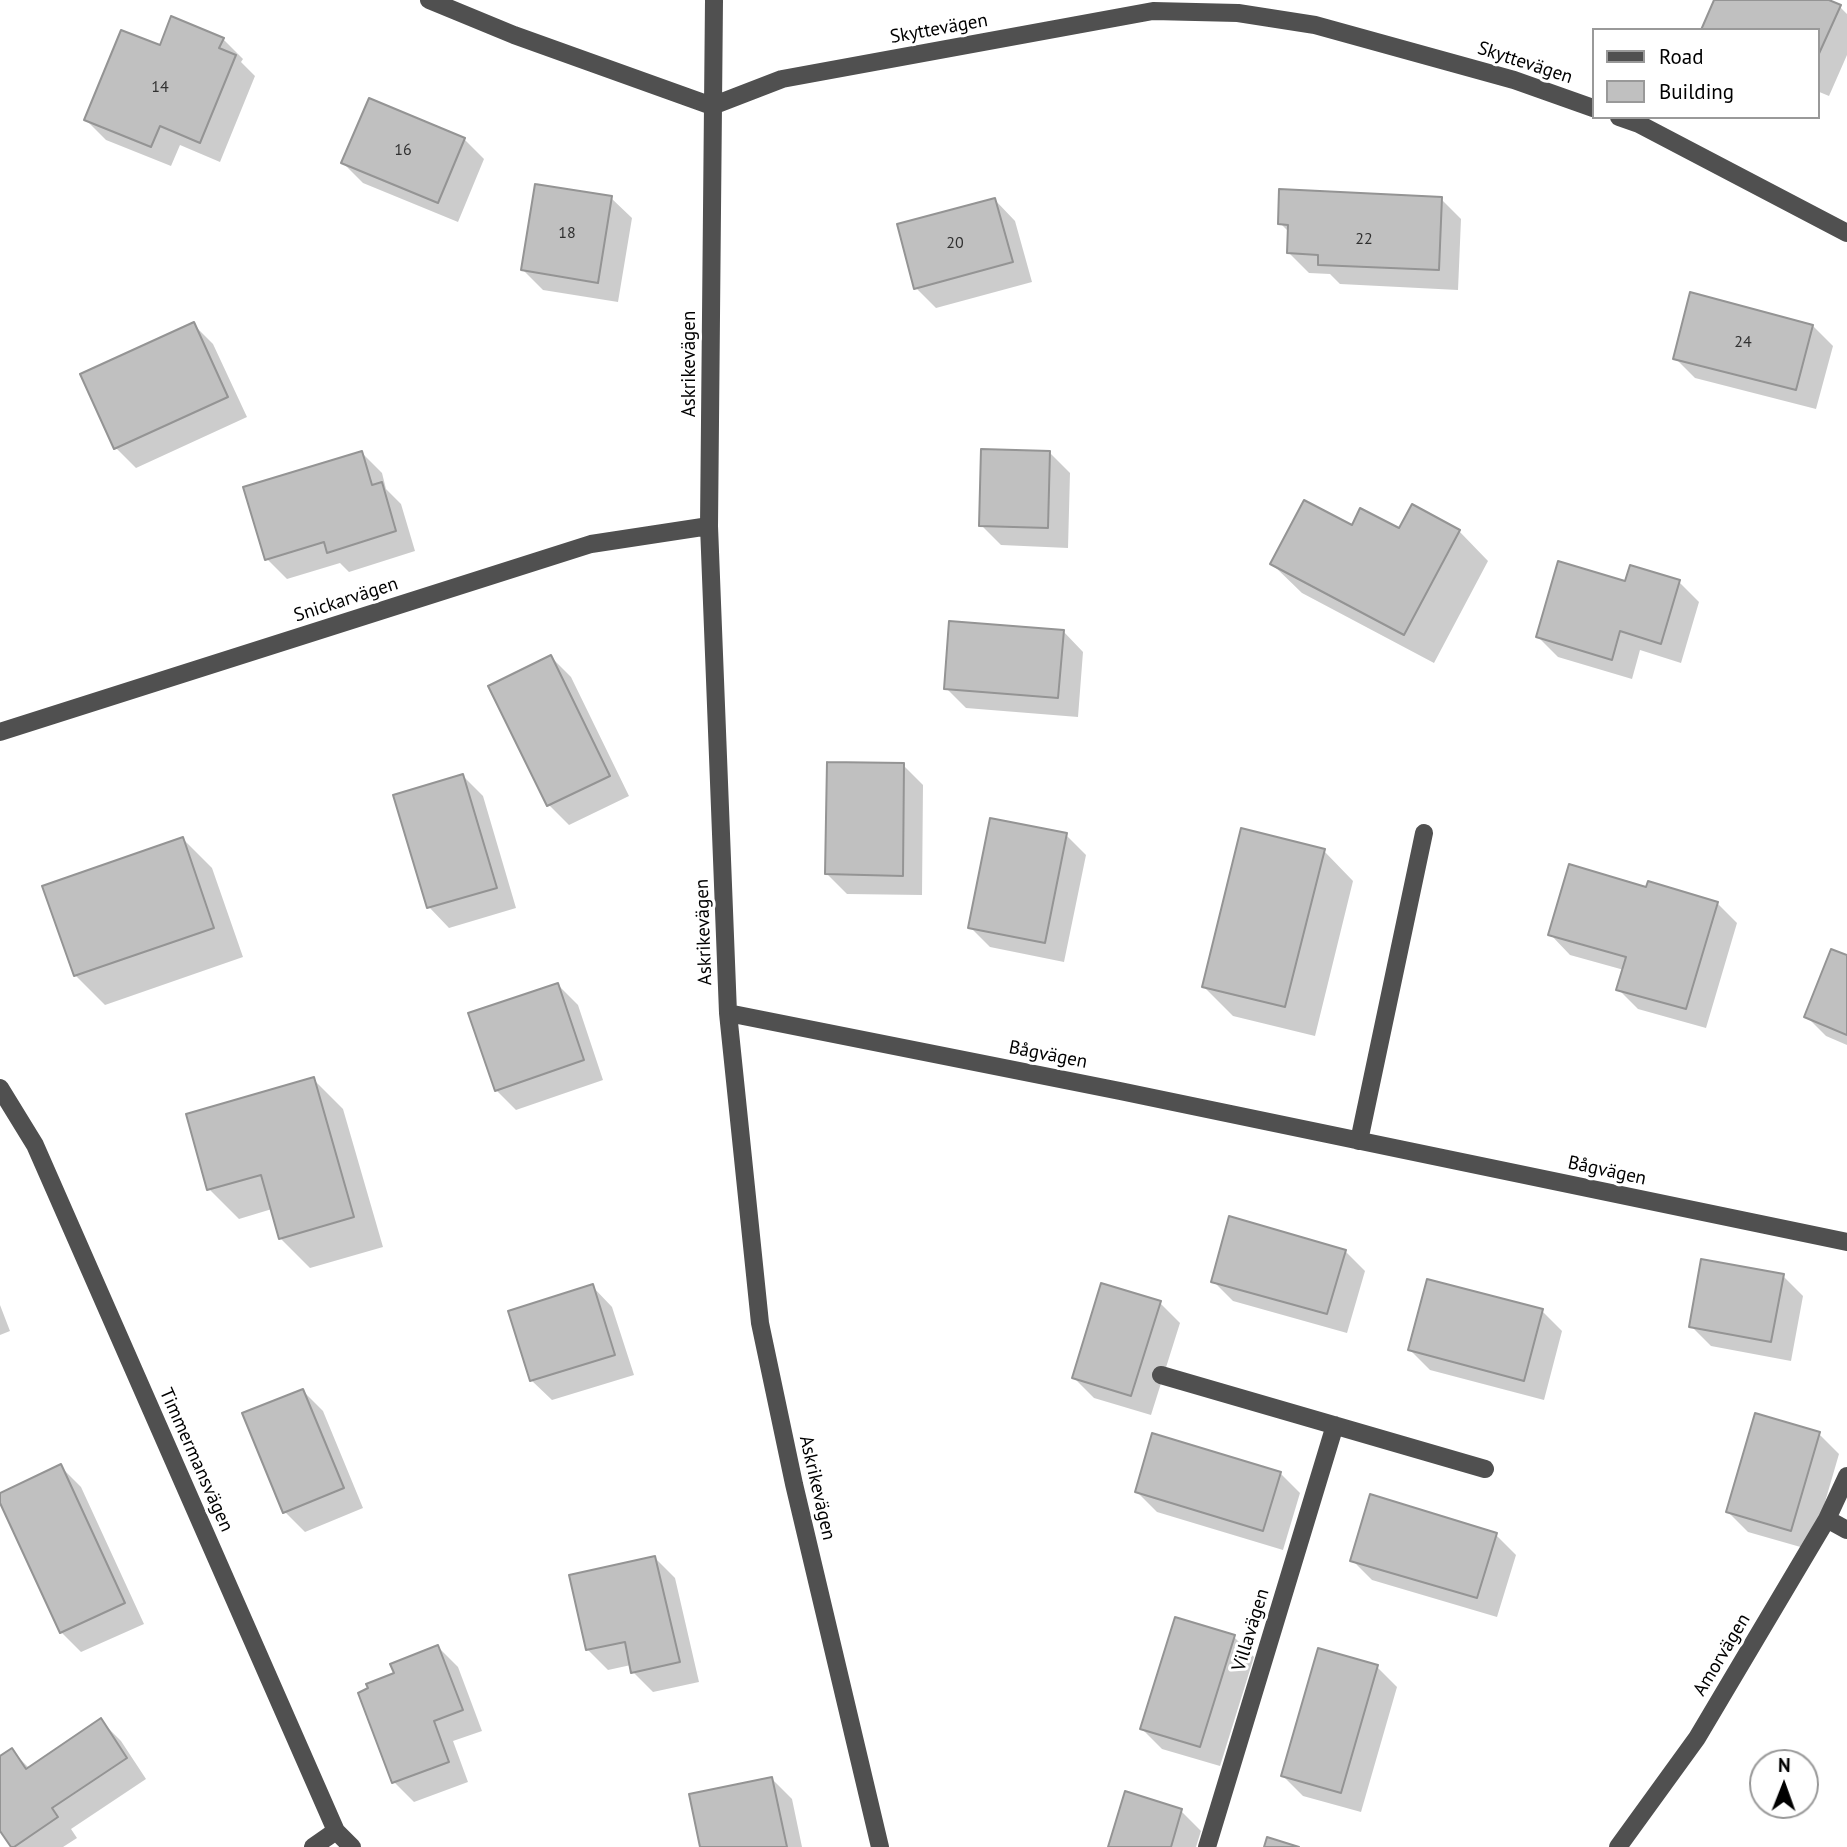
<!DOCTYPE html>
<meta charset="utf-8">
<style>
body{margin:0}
#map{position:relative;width:1847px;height:1847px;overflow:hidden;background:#fff;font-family:"PT Sans",sans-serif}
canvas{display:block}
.legend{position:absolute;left:1592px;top:28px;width:228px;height:91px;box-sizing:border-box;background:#fff;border:2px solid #999;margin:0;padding:9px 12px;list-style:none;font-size:21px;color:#000}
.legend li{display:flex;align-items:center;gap:14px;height:35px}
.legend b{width:35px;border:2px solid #999}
.north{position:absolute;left:1749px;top:1749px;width:70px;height:70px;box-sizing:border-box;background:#fff;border:2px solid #999;border-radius:50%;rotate:1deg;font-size:19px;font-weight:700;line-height:28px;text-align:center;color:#000}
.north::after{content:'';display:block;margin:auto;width:24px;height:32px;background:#000;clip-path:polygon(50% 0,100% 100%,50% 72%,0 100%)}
</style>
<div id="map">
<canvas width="1847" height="1847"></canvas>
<ul class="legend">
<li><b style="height:9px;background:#505050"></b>Road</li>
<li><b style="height:19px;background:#c0c0c0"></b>Building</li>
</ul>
<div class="north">N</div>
</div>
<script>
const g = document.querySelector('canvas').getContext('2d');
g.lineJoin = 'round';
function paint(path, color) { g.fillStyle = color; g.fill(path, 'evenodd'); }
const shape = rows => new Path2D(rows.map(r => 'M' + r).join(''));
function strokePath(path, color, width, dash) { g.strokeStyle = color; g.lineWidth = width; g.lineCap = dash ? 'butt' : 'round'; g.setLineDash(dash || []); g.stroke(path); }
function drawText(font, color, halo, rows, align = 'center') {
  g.font = font + ' "PT Sans",sans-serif'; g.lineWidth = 6; g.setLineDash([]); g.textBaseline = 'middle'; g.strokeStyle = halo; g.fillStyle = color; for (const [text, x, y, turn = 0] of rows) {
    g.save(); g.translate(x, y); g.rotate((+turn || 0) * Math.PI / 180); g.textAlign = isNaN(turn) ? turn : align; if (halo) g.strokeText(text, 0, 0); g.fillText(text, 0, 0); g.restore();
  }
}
paint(shape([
 [1716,0,1825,0,1840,7,1847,14,1847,55,1829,96,1817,91,1817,30],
 [223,39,243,59,241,62,255,76,220,162,180,145,171,166,106,140,86,120,161,48],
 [464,139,484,159,458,222,363,183,343,163],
 [611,198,632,218,618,302,543,290,523,270],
 [1441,199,1461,219,1458,290,1340,284,1330,274,1309,273,1289,253,1290,233,1280,223],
 [995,200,1015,221,1032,282,936,308,916,288],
 [193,324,213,344,247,417,136,468,116,448],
 [1813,326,1833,346,1816,409,1695,378,1675,358],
 [362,453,382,473,386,489,401,504,415,551,349,572,340,563,287,579,267,559],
 [1050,453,1070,473,1068,548,1001,545,981,525],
 [1400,530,1459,531,1488,561,1434,663,1302,593,1272,564],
 [1679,582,1699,602,1681,663,1640,650,1632,679,1558,657,1538,637,1626,583],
 [1063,631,1083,652,1078,717,966,708,946,688],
 [551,657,571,677,629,796,569,825,549,805,490,687],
 [903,765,923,785,922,895,847,894,827,874],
 [463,776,483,796,516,908,449,928,429,907],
 [1066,835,1086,855,1064,962,990,947,970,927],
 [183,839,212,868,243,957,105,1005,75,975],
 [1324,851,1353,881,1315,1036,1233,1016,1203,986],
 [1647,889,1717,903,1737,923,1706,1028,1638,1009,1618,989,1624,970,1570,955,1550,934],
 [1847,957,1847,1045,1826,1036,1806,1016],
 [558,985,578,1005,603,1080,516,1110,496,1090],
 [313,1079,343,1109,383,1247,310,1268,280,1238,272,1209,239,1219,209,1189],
 [1345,1251,1365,1271,1347,1333,1233,1301,1213,1281],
 [1783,1276,1803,1296,1791,1361,1711,1346,1691,1326],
 [592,1286,612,1307,634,1375,552,1400,531,1380],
 [1160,1303,1180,1323,1151,1415,1094,1398,1074,1378],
 [0,1305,10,1331,0,1335],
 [1542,1311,1562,1331,1544,1400,1430,1370,1410,1350],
 [303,1391,323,1411,363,1508,305,1532,285,1512],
 [1819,1434,1839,1454,1811,1550,1748,1532,1728,1512],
 [61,1467,81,1487,144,1624,81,1652,61,1632,0,1499,0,1495],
 [1280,1473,1300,1493,1283,1550,1157,1512,1137,1492],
 [1496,1535,1516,1555,1497,1617,1372,1580,1352,1560],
 [655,1558,675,1578,699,1682,653,1692,633,1672,631,1665,608,1670,588,1650],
 [1234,1637,1254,1657,1220,1766,1162,1749,1142,1729],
 [438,1647,458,1667,482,1731,453,1741,468,1782,414,1802,394,1782,396,1674],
 [1377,1667,1397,1687,1361,1812,1303,1796,1283,1776],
 [101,1721,121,1741,146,1779,71,1829,77,1838,63,1847,13,1847,0,1828,0,1758,11,1750,29,1768],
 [772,1779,792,1799,802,1847,701,1847],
 [1181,1811,1201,1831,1196,1847,1110,1847]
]), '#0003');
const building = shape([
 [1714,0,1829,0,1841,5,1817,58,1817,30,1701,30,1714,0],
 [171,16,224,38,219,48,236,55,200,143,160,126,151,147,84,120,121,30,160,45,171,16],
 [369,98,465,138,438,203,341,163,369,98],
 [535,184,612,196,598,283,521,270,535,184],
 [1279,189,1442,197,1439,270,1318,265,1318,255,1287,253,1288,225,1278,224,1279,189],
 [995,198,1013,262,914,289,897,224,995,198],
 [1690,292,1813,325,1796,390,1673,359,1690,292],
 [194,322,228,397,114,449,80,374,194,322],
 [981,449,1050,451,1048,528,979,526,981,449],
 [362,451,372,485,382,482,396,531,327,553,324,542,265,560,243,487,362,451],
 [1304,500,1352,525,1360,508,1399,528,1412,504,1460,530,1404,635,1270,564,1304,500],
 [1558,561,1625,581,1630,565,1680,580,1661,644,1620,631,1612,660,1536,637,1558,561],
 [949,621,1064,630,1058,698,944,689,949,621],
 [551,655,610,776,547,806,488,686,551,655],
 [827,762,904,763,903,876,825,874,827,762],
 [463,774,497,888,427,908,393,795,463,774],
 [990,818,1067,833,1045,943,968,928,990,818],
 [1241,828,1325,849,1285,1007,1202,987,1241,828],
 [183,837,214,928,74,976,42,886,183,837],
 [1569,864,1646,887,1648,881,1718,902,1686,1009,1616,990,1626,957,1548,935,1569,864],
 [1831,949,1847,955,1847,1035,1804,1017,1831,949],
 [558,983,584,1060,495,1091,468,1013,558,983],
 [314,1077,354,1217,279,1239,261,1175,207,1190,186,1114,314,1077],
 [1229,1216,1346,1250,1327,1314,1211,1282,1229,1216],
 [1701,1259,1784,1274,1771,1342,1689,1327,1701,1259],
 [1427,1279,1543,1309,1524,1381,1408,1350,1427,1279],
 [1101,1283,1161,1301,1131,1396,1072,1378,1101,1283],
 [593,1284,615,1355,530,1381,508,1311,593,1284],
 [303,1389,344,1488,283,1513,242,1413,303,1389],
 [1755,1413,1820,1432,1791,1531,1726,1512,1755,1413],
 [1152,1433,1281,1472,1263,1531,1135,1492,1152,1433],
 [61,1464,125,1603,60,1633,0,1503,0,1493,61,1464],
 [1370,1494,1497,1533,1477,1598,1350,1561,1370,1494],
 [655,1556,680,1662,631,1673,625,1642,586,1650,569,1575,655,1556],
 [1175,1617,1235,1635,1200,1747,1140,1729,1175,1617],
 [438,1645,463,1710,434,1721,449,1762,392,1783,358,1693,368,1688,366,1684,394,1673,390,1664,438,1645],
 [1318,1648,1378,1665,1341,1793,1281,1776,1318,1648],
 [101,1718,127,1758,52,1808,58,1817,14,1847,11,1847,0,1831,0,1756,12,1748,26,1769,101,1718],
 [772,1777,787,1847,700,1847,689,1794,772,1777],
 [1125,1791,1182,1809,1171,1847,1108,1847,1125,1791],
 [1267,1837,1299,1847,1264,1847,1267,1837]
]);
paint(building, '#c0c0c0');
strokePath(building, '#949494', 2);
strokePath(shape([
 [429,0,514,35,712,106,782,79,1153,11,1238,13,1315,25,1514,80,1593,108],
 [714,0,709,526,728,1013,760,1323,794,1484,880,1847],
 [1619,117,1639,124,1847,233],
 [0,732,591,544,709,526],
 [728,1013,1120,1091,1847,1242],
 [0,1088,35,1145,336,1831,352,1847],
 [1359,1141,1424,833],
 [1161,1375,1485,1469],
 [1827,1519,1847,1530],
 [313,1847,336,1831],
 [1207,1847,1335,1425],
 [1618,1847,1697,1738,1827,1519,1847,1476]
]), '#505050', 18);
drawText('16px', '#303030', null, [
 ["14",160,87],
 ["16",403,150],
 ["18",567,233],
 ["22",1364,239],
 ["20",955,243],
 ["24",1743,342]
]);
drawText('19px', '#000', '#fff', [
 ["Skyttevägen",939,29,-10],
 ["Skyttevägen",1525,63,18],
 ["Askrikevägen",690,364,-90],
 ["Snickarvägen",346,600,-18],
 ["Askrikevägen",704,932,-92],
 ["Bågvägen",1048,1055,11],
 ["Bågvägen",1607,1171,12],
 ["Timmermansvägen",196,1460,66],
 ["Askrikevägen",817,1488,77],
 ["Villavägen",1251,1630,-73],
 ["Amorvägen",1722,1655,-59]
]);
</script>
